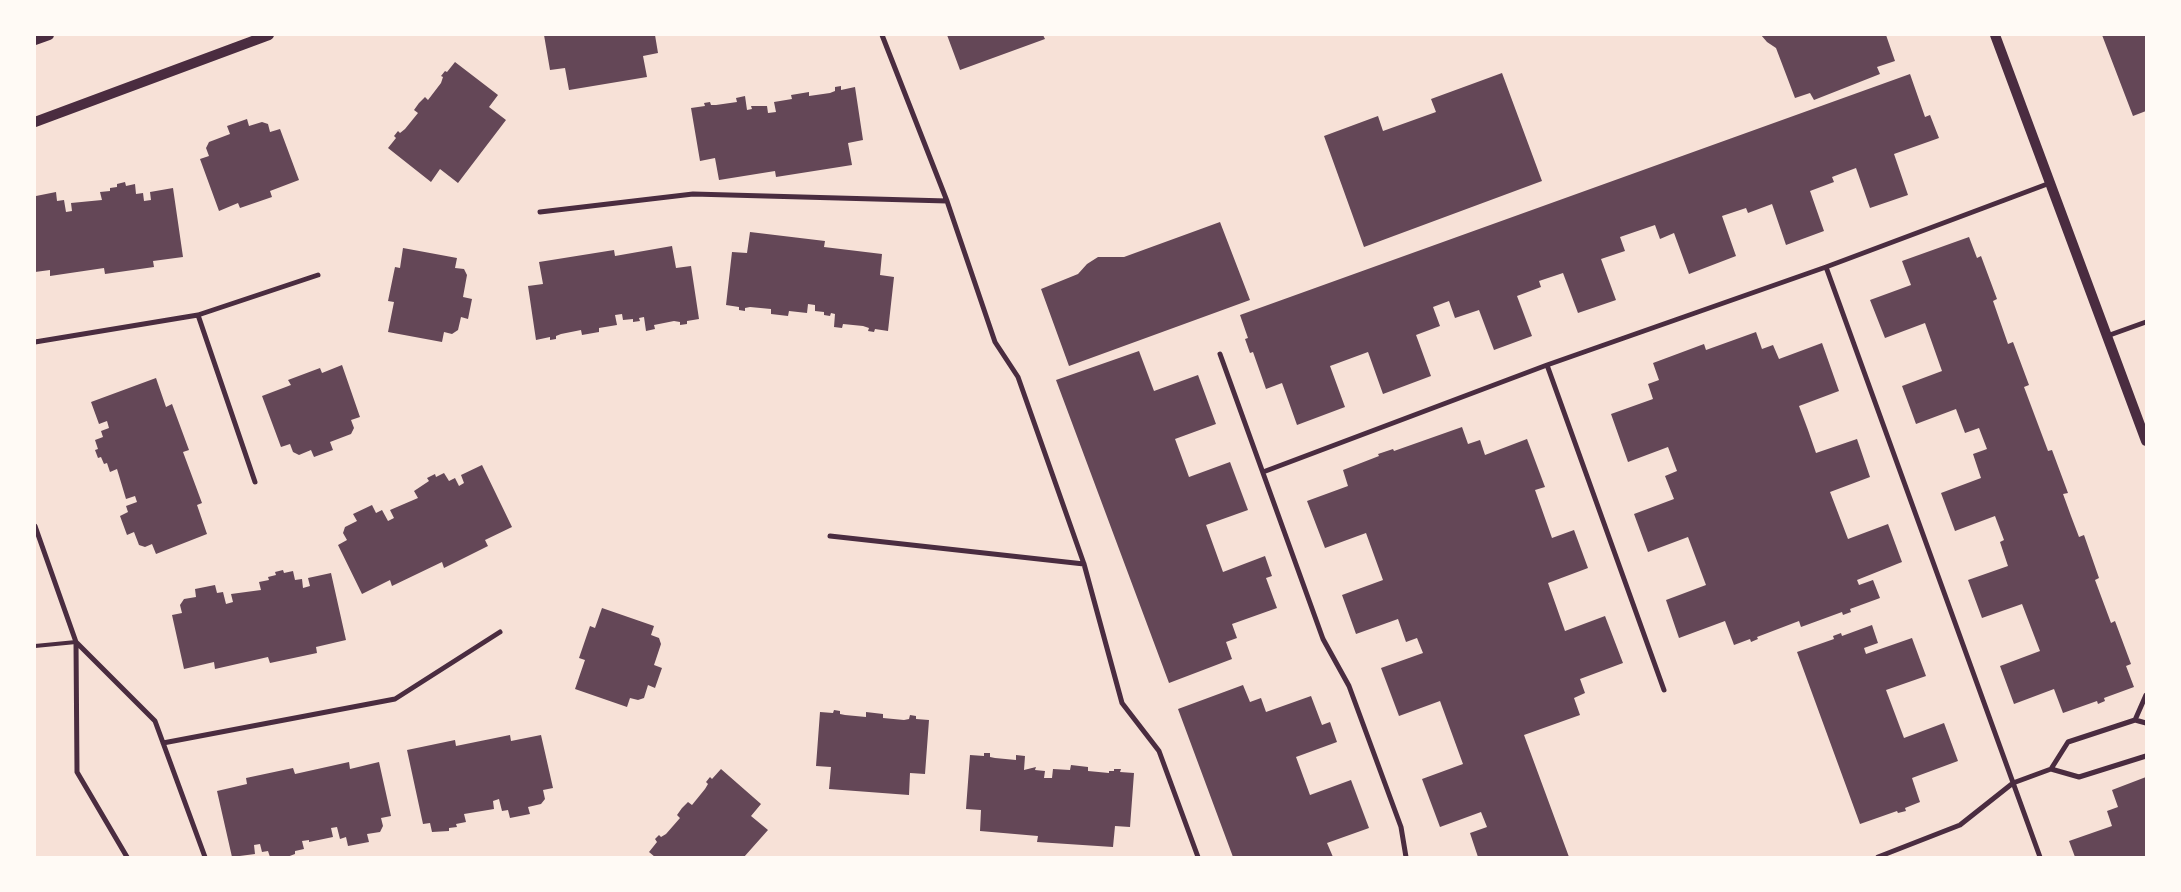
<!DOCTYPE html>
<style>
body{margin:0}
#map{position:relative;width:2181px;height:892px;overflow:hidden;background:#f7e1d7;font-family:"Work Sans",sans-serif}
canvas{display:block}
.frame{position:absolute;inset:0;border:36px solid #fffaf5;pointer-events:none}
</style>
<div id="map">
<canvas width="2181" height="892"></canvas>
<div class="frame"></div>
</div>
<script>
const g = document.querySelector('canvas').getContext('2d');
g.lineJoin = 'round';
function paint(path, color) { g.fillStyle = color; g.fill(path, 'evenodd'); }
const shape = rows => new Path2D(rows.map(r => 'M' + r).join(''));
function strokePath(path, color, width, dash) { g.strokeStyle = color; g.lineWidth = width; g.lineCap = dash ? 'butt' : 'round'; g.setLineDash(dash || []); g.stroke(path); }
paint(shape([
 [544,35,655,35,658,53,643,56,647,77,569,90,565,68,550,70],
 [947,35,1043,35,1045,39,960,70],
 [1761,35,1886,35,1895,61,1877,67,1880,74,1814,100,1810,93,1795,98,1776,48,1767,42],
 [2102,35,2146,35,2146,111,2133,116],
 [455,62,498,95,489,107,506,120,458,183,440,169,431,182,388,148,396,138,394,136,398,131,400,133,405,129,418,113,414,110,419,103,425,97,428,100,441,83,443,77,441,76,445,71,447,72],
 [1502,73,1542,181,1364,247,1324,136,1378,116,1383,131,1436,112,1431,99],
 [1910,74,1925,117,1930,115,1939,138,1894,154,1908,195,1870,208,1856,168,1832,177,1834,182,1810,191,1824,231,1786,245,1772,204,1748,213,1746,208,1722,216,1736,256,1689,274,1674,233,1660,239,1655,225,1620,237,1625,251,1601,259,1616,300,1578,313,1563,273,1539,281,1541,287,1517,296,1532,336,1494,350,1479,310,1455,318,1449,301,1433,307,1440,326,1416,335,1431,376,1383,394,1368,352,1330,366,1345,407,1297,425,1282,383,1266,389,1253,352,1250,353,1245,339,1248,338,1240,315],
 [841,86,841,90,855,87,863,140,848,143,852,165,776,177,775,171,719,180,715,158,700,161,691,108,705,106,704,103,710,102,711,105,716,105,737,102,736,98,745,96,747,110,752,109,751,106,767,106,768,113,776,112,774,102,792,99,791,95,809,92,809,96,830,93,835,91,835,87],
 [247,119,249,126,262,122,268,124,270,132,280,129,299,180,270,191,272,197,240,208,238,203,219,211,200,159,209,156,206,148,209,142,230,134,227,126],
 [125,182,126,186,135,184,136,194,143,193,144,201,151,200,150,192,173,188,183,257,153,261,154,267,105,274,104,268,50,276,50,270,35,272,36,196,56,192,57,201,64,200,66,212,72,211,71,203,102,200,100,192,110,191,110,188,117,187,117,184],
 [1220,222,1250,300,1069,366,1041,289,1078,274,1087,264,1098,257,1124,257],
 [750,232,825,241,824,247,882,254,880,275,894,277,888,331,875,329,874,332,868,331,869,328,863,326,843,324,842,328,834,327,835,314,831,313,830,316,824,315,824,312,815,311,815,305,808,304,807,313,789,311,788,316,771,314,771,309,750,307,745,308,745,311,739,310,739,307,726,305,732,252,747,253],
 [1969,237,1977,258,1981,256,1997,299,1993,301,2008,344,2013,342,2029,385,2024,387,2048,451,2052,450,2068,493,2063,494,2071,516,2079,537,2084,535,2099,578,2095,580,2111,623,2115,621,2131,664,2126,666,2134,687,2104,698,2105,701,2098,704,2097,701,2063,713,2054,689,2014,704,2000,666,2040,651,2022,604,1982,618,1968,580,2008,566,2000,542,2004,540,1995,516,1955,531,1941,493,1981,478,1973,454,1987,449,1979,428,1965,433,1956,409,1916,424,1902,386,1942,371,1925,323,1885,338,1870,300,1911,285,1902,261],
 [672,246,676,268,691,266,699,319,687,321,687,324,680,325,680,322,674,321,654,325,655,329,646,331,644,317,639,318,640,321,633,322,633,319,623,320,622,314,615,315,617,325,599,328,599,332,582,335,581,330,561,334,556,336,556,339,550,340,550,337,536,340,528,286,543,284,539,262,614,250,615,256],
 [403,248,457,258,455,268,464,269,467,275,463,297,472,299,468,319,461,317,458,330,452,334,444,332,442,342,388,332,394,302,388,301,395,267,400,268],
 [1756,332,1762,349,1773,345,1779,359,1822,343,1839,391,1799,406,1808,430,1816,453,1857,439,1870,477,1830,492,1848,539,1888,524,1902,562,1857,580,1859,585,1873,580,1880,598,1850,609,1851,612,1843,615,1842,612,1801,627,1799,621,1757,637,1758,639,1751,642,1750,639,1734,645,1725,621,1679,638,1666,600,1706,585,1688,537,1648,552,1634,514,1674,499,1665,476,1677,471,1668,447,1628,462,1611,414,1653,399,1648,384,1659,380,1653,363,1704,344,1706,350],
 [1139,351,1154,391,1198,375,1216,424,1175,439,1189,477,1230,462,1248,510,1206,525,1223,572,1265,556,1272,576,1266,578,1277,608,1232,624,1237,638,1226,642,1232,659,1169,683,1056,380],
 [342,365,360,417,351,420,354,428,351,434,330,442,333,450,314,457,311,450,299,455,293,452,290,444,281,447,262,396,291,385,288,380,320,368,322,373],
 [156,378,166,407,172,404,189,450,183,452,202,503,197,505,207,534,156,554,152,544,145,547,139,545,134,532,127,535,120,516,128,512,126,506,137,502,135,496,126,499,117,469,110,472,107,463,104,464,101,457,98,458,95,450,98,449,95,440,103,437,101,431,109,428,107,421,99,424,91,402],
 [1462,427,1468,444,1480,440,1485,455,1527,439,1545,487,1535,490,1552,538,1574,530,1588,568,1548,583,1565,631,1605,616,1623,663,1580,679,1585,693,1574,698,1580,715,1524,735,1569,857,1478,857,1470,833,1487,827,1481,812,1440,827,1422,779,1463,764,1440,701,1399,716,1381,668,1423,653,1417,638,1406,642,1398,619,1356,634,1342,595,1383,580,1366,533,1325,548,1307,501,1348,486,1343,470,1379,456,1378,454,1393,449,1394,451],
 [482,465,512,527,485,540,488,546,444,568,442,562,392,586,390,580,362,594,338,545,347,540,343,533,345,527,357,521,353,514,372,505,376,513,382,510,388,521,394,518,390,510,418,498,414,491,429,481,427,478,435,474,436,477,444,473,449,481,455,478,459,486,464,483,461,475],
 [283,570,284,573,293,571,295,580,302,579,303,588,310,586,308,578,331,573,346,640,316,647,317,653,270,663,268,657,215,669,214,662,184,669,172,615,182,613,180,605,184,599,196,597,195,589,215,585,217,593,223,592,226,604,233,602,231,594,261,590,259,582,269,580,268,577,276,575,275,572],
 [602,608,654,626,651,635,659,638,661,644,654,665,662,668,655,688,648,685,644,698,638,700,630,698,627,707,575,689,585,660,579,658,590,626,595,628],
 [1872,625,1878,643,1864,648,1866,654,1912,638,1926,676,1886,690,1904,738,1944,723,1958,761,1912,778,1920,802,1905,808,1906,811,1898,813,1897,811,1860,824,1797,652,1834,639,1833,636,1841,633,1842,636],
 [1243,685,1250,702,1261,698,1266,712,1311,696,1322,725,1330,722,1337,742,1296,757,1310,795,1351,780,1369,828,1327,843,1333,857,1233,857,1178,709],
 [834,710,840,711,840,714,845,715,866,717,866,712,883,714,883,718,904,720,909,719,910,715,916,716,916,719,929,720,925,774,910,773,909,795,829,789,831,767,816,766,820,712,833,713],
 [510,735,511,741,541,735,553,788,543,790,545,799,541,804,528,807,530,814,510,818,508,810,502,811,499,799,493,801,494,809,464,814,466,822,456,824,457,827,449,828,449,831,432,832,430,823,423,824,407,750,455,740,456,746],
 [984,753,990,753,990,757,995,758,1016,760,1016,755,1025,756,1024,770,1036,767,1035,770,1045,771,1044,778,1052,778,1053,769,1070,770,1071,765,1088,767,1088,771,1109,773,1109,771,1114,771,1114,769,1121,769,1120,772,1134,773,1130,827,1115,826,1113,847,1037,842,1038,836,980,831,981,810,966,809,970,755,984,756],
 [349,762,350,769,379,762,391,816,381,818,383,826,380,832,367,834,369,842,348,846,346,837,340,839,337,827,331,828,333,837,309,842,309,840,302,841,304,849,295,851,295,854,287,857,270,857,268,851,262,852,260,844,254,845,255,854,232,857,217,791,247,784,246,778,293,768,295,774],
 [721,769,761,804,751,816,768,830,744,857,655,857,649,852,657,842,655,839,659,835,661,837,666,834,680,818,677,815,682,808,688,802,692,805,705,789,708,784,706,782,710,777,712,779],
 [2146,777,2146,857,2075,857,2069,841,2112,826,2107,811,2118,807,2112,790]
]), '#644757');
strokePath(shape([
 [35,646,76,642]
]), '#4a2c40', 4);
strokePath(shape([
 [882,35,947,201,995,342,1018,377,1084,564,1122,703,1159,751,1198,857],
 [540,212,693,194,947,201],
 [1826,267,2040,857],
 [198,315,255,482],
 [2107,336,2146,322],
 [35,342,198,315,318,275],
 [1220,354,1323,639,1349,686,1401,827,1406,857],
 [1547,365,1664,690],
 [1263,472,1547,365,1826,267,2050,183],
 [35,526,76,642,155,721,205,857],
 [830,536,1084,564],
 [76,642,77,772,127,857],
 [2135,720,2146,695],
 [163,743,395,699,500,632],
 [2051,769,2079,777,2146,756],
 [1878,857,1960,825,2013,783,2051,769,2068,742,2135,720,2146,723]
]), '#4a2c40', 5);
strokePath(shape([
 [1995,35,2146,441],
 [35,40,49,35],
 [35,122,269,35]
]), '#4a2c40', 10);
</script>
